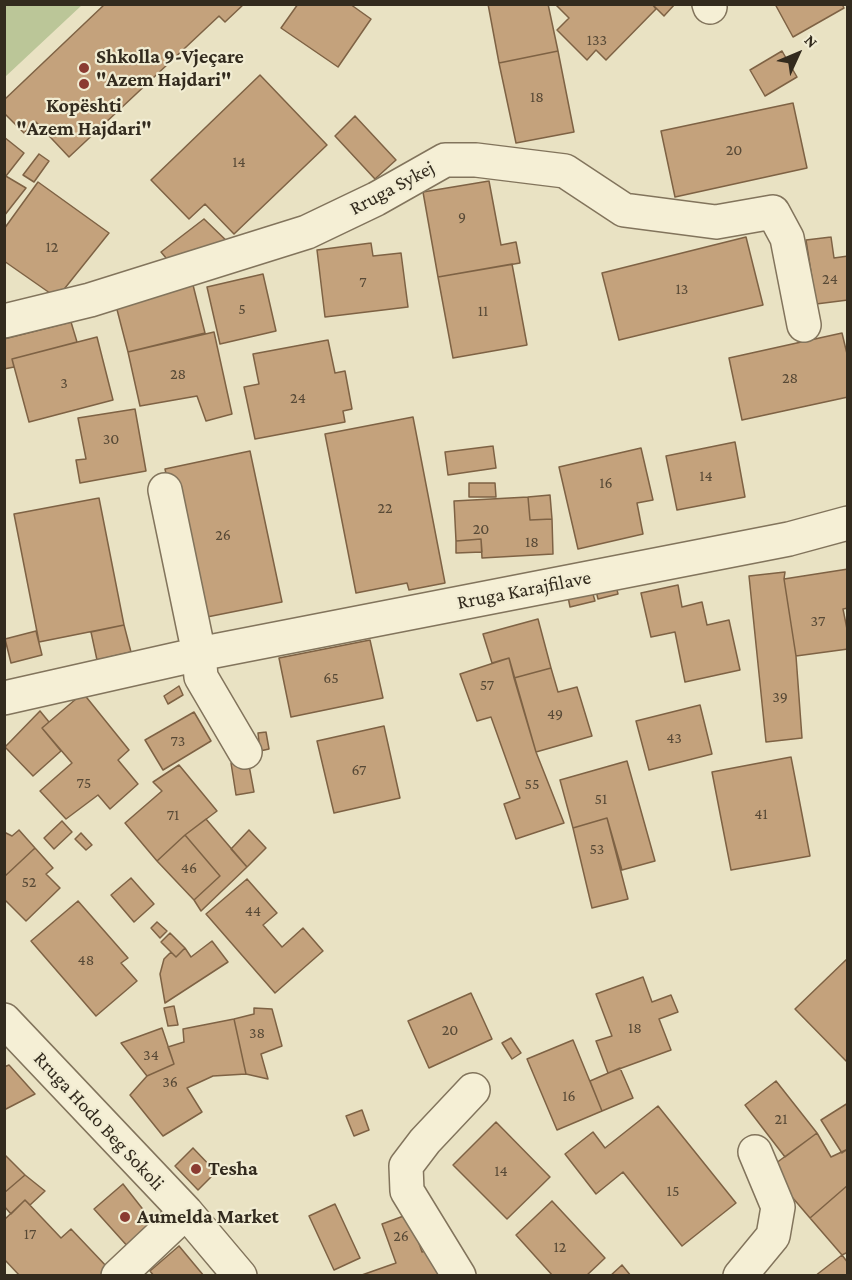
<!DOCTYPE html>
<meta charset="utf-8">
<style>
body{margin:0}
#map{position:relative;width:852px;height:1280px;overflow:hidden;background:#e9e2c3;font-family:"Crimson Pro",serif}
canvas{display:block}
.frame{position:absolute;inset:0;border:6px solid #332b1e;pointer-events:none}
.north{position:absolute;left:768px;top:24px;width:60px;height:60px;-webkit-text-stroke:4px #f1ecd2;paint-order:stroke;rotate:46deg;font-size:16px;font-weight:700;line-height:24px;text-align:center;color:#332b1e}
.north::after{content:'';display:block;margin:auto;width:21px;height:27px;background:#332b1e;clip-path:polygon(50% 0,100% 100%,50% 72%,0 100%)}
</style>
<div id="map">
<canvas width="852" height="1280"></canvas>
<div class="frame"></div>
<div class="north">N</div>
</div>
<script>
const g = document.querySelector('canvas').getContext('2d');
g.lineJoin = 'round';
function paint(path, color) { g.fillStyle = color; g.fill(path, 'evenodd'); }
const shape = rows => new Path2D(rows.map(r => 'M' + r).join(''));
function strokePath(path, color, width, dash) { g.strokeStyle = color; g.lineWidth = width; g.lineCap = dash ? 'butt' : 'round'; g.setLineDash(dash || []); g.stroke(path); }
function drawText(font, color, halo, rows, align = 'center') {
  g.font = font + ' "Crimson Pro",serif'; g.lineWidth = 4.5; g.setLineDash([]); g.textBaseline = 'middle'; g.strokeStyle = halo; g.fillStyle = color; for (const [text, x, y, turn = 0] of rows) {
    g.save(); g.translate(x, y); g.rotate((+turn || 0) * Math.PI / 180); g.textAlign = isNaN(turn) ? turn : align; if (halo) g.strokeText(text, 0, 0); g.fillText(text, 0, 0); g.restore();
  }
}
paint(shape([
 [5,4,82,4,82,5,5,77]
]), '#bbc698');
const building = shape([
 [105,4,244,4,225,22,219,16,69,157,36,122,24,133,4,113,4,100,105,4],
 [298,4,350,4,371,19,338,67,281,28,298,4],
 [488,4,548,4,558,51,499,63,488,4],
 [555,4,652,4,656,9,606,60,596,50,587,60,557,30,569,18,555,4],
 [652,4,675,4,664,16,652,4],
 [775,4,842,4,844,8,793,37,775,4],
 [558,51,574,132,516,143,499,63,558,51],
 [782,51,797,77,765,96,750,70,782,51],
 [260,75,327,145,234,234,205,204,189,219,151,180,260,75],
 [793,103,807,168,675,197,661,131,793,103],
 [355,116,396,160,375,179,335,136,355,116],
 [4,137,24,153,6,176,4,175,4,137],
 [39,154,49,161,34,182,23,175,39,154],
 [4,175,26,188,4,216,4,175],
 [489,181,501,245,516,242,520,263,438,277,423,192,489,181],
 [38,182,109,233,57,298,4,261,4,229,38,182],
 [204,219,232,246,172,265,161,252,204,219],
 [746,237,763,305,619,340,602,273,746,237],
 [831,237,834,258,848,256,848,300,816,304,806,240,831,237],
 [371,243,373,256,401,253,408,307,325,317,317,250,371,243],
 [512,264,527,345,453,358,438,277,512,264],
 [263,274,276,331,220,344,207,287,263,274],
 [192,281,205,333,128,352,114,298,192,281],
 [71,322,77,342,12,359,14,367,4,369,4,339,71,322],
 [214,332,232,414,206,421,197,396,140,406,128,352,214,332],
 [842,333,848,358,848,397,742,420,729,358,842,333],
 [97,337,113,400,29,422,12,359,97,337],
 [328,340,335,373,345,371,352,409,343,411,345,422,255,439,244,387,259,384,253,354,328,340],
 [135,409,146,471,80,483,76,460,86,459,78,418,135,409],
 [413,417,445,583,409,590,407,583,356,593,325,434,413,417],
 [735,442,745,497,677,510,666,456,735,442],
 [493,446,496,468,448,475,445,452,493,446],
 [641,448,653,500,637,503,643,534,578,549,559,467,641,448],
 [250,451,282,602,197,619,165,469,250,451],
 [469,483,495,483,496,497,469,497,469,483],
 [550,495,552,519,530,520,528,497,550,495],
 [528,497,530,520,552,519,553,554,482,558,481,539,456,541,454,501,528,497],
 [99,498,124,625,39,642,14,514,99,498],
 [481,539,482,552,456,553,456,541,481,539],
 [848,569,848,608,843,609,848,634,848,649,796,656,784,579,848,569],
 [785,572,784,579,796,656,802,738,766,742,749,576,785,572],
 [678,585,682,607,702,602,707,625,729,620,740,670,685,682,675,632,651,637,641,593,678,585],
 [616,586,618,594,598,599,596,591,616,586],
 [592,591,595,601,570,607,568,597,592,591],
 [538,619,551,668,514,678,509,658,492,663,483,634,538,619],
 [124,625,131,652,97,660,91,632,124,625],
 [36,631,42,655,11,663,5,639,36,631],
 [370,640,383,698,291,717,279,658,370,640],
 [509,658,536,752,564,823,516,839,504,804,520,798,491,717,477,721,460,674,509,658],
 [551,668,558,692,577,687,592,736,536,752,514,678,551,668],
 [179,686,183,695,168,704,164,696,179,686],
 [83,693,129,750,118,760,138,784,110,809,98,795,66,819,40,791,72,763,42,728,83,693],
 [700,705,712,754,649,770,636,721,700,705],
 [40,711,49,722,42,728,61,751,33,776,5,747,40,711],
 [194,712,211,741,163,770,145,740,194,712],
 [384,726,400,798,334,813,317,741,384,726],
 [266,732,269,749,260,751,258,733,266,732],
 [791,757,810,856,731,870,712,772,791,757],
 [248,760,254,792,236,795,231,763,248,760],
 [627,761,655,861,622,870,607,818,573,828,560,780,627,761],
 [179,765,217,811,185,835,157,861,125,823,162,791,153,782,179,765],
 [607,818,628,899,592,908,573,828,607,818],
 [206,819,247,867,201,911,194,900,220,876,185,835,206,819],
 [62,821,72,832,54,849,44,838,62,821],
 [19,830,35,848,4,877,4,832,12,836,19,830],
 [249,830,266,848,247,867,231,849,249,830],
 [81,833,92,845,86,850,75,839,81,833],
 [185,835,220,876,194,900,157,861,185,835],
 [35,848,53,868,46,874,60,888,26,921,4,899,4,877,35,848],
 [131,878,154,904,134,922,111,895,131,878],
 [247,879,277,913,263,925,282,947,303,928,323,951,275,993,206,914,247,879],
 [78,901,128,958,121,963,137,981,96,1016,31,941,78,901],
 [157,922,167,931,160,938,151,928,157,922],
 [170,933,185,948,176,957,161,942,170,933],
 [212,941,228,962,165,1003,160,974,164,959,171,952,176,957,185,948,191,957,212,941],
 [848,958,848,1063,795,1009,848,958],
 [643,977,652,1002,671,995,678,1012,659,1019,671,1050,608,1073,596,1041,612,1036,596,994,643,977],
 [471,993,492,1039,429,1068,408,1021,471,993],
 [174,1006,178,1025,168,1026,164,1008,174,1006],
 [254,1008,272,1009,282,1046,261,1054,268,1079,246,1074,234,1019,254,1014,254,1008],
 [234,1019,246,1074,213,1076,187,1088,202,1112,163,1136,130,1095,147,1076,174,1064,168,1047,184,1042,183,1029,234,1019],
 [162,1028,174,1064,147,1076,121,1043,162,1028],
 [511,1038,521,1053,512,1059,502,1043,511,1038],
 [573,1040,602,1111,557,1130,527,1059,573,1040],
 [9,1065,35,1094,4,1110,4,1067,9,1065],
 [620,1068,633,1098,602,1111,590,1081,620,1068],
 [776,1081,817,1133,785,1157,745,1105,776,1081],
 [848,1103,848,1149,842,1153,821,1120,848,1103],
 [658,1106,736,1203,682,1246,623,1172,596,1194,565,1154,593,1132,605,1148,658,1106],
 [362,1110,369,1130,354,1136,346,1116,362,1110],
 [496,1122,550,1177,507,1219,453,1165,496,1122],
 [817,1133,831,1157,848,1149,848,1185,810,1218,768,1169,817,1133],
 [193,1148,216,1172,198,1190,175,1166,193,1148],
 [4,1154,25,1175,4,1193,4,1154],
 [25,1175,45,1191,30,1205,25,1200,11,1214,4,1206,4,1193,25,1175],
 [123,1184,156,1226,130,1249,94,1209,123,1184],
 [848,1185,848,1252,842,1255,810,1218,848,1185],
 [25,1200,61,1238,71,1229,108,1268,101,1276,20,1276,4,1259,4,1220,25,1200],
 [552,1201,605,1258,586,1276,553,1276,516,1235,552,1201],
 [335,1204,360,1258,334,1270,309,1216,335,1204],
 [409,1214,422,1252,435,1248,441,1276,359,1276,396,1263,382,1224,409,1214],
 [179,1246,204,1276,154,1276,150,1271,179,1246],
 [842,1255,848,1263,848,1276,815,1276,842,1255],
 [622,1265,631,1276,610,1276,622,1265]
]);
paint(building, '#c4a27c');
strokePath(building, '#7e6244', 1.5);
const minor = shape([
 [709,4,710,7],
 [4,321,90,300,307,232,376,199,445,160,476,160,565,171,624,210,716,222,773,212,787,238,804,325],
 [165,490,199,654,201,677,245,752],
 [4,698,199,654,789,539,848,523],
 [4,1020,186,1212,240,1276],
 [118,1276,186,1212],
 [459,1276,407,1191,406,1166,425,1141,473,1090],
 [740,1276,773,1236,778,1207,755,1152]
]);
strokePath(minor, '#82745c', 36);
strokePath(minor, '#f5efd5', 33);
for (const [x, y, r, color] of [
 [84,68,6,"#8b3b31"],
 [84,84,6,"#8b3b31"],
 [196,1169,6,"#8b3b31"],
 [125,1217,6,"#8b3b31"]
]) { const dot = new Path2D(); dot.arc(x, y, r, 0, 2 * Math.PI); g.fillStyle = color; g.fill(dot); strokePath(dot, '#f1ecd2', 2); }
drawText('16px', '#574936', null, [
 ["133",597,40],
 ["18",537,97],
 ["20",734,150],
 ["14",239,162],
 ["9",462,217],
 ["12",52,247],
 ["24",830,279],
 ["7",363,282],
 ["13",682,289],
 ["5",242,309],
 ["11",483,311],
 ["28",178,374],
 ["28",790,378],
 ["3",64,383],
 ["24",298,398],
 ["30",111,439],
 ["14",706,476],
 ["16",606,483],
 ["22",385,508],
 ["20",481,529],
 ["26",223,535],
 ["18",532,542],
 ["37",818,621],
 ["65",331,678],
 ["57",487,685],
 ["39",780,697],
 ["49",555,714],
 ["43",674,738],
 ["73",178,741],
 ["67",359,770],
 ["75",84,783],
 ["55",532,784],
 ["51",601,799],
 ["41",761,814],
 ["71",173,815],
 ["53",597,849],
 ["46",189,868],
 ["52",29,882],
 ["44",253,911],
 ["48",86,960],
 ["18",635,1028],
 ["20",450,1030],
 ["38",257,1033],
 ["34",151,1055],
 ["36",170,1082],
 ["16",569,1096],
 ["21",781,1119],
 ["14",501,1171],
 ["15",673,1191],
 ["17",30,1234],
 ["26",401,1236],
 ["12",560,1247]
]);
drawText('bold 20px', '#332b1e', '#f1ecd2', [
 ["Shkolla 9-Vjeçare",96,57],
 ["\"Azem Hajdari\"",96,80],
 ["Kopështi",84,106,"center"],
 ["\"Azem Hajdari\"",84,129,"center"],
 ["Tesha",208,1169],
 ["Aumelda Market",137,1217]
], 'left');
drawText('20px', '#332b1e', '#f1ecd2', [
 ["Rruga Sykej",392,188,-28],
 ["Rruga Karajfilave",524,590,-11],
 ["Rruga Hodo Beg Sokoli",99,1121,47]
]);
</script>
